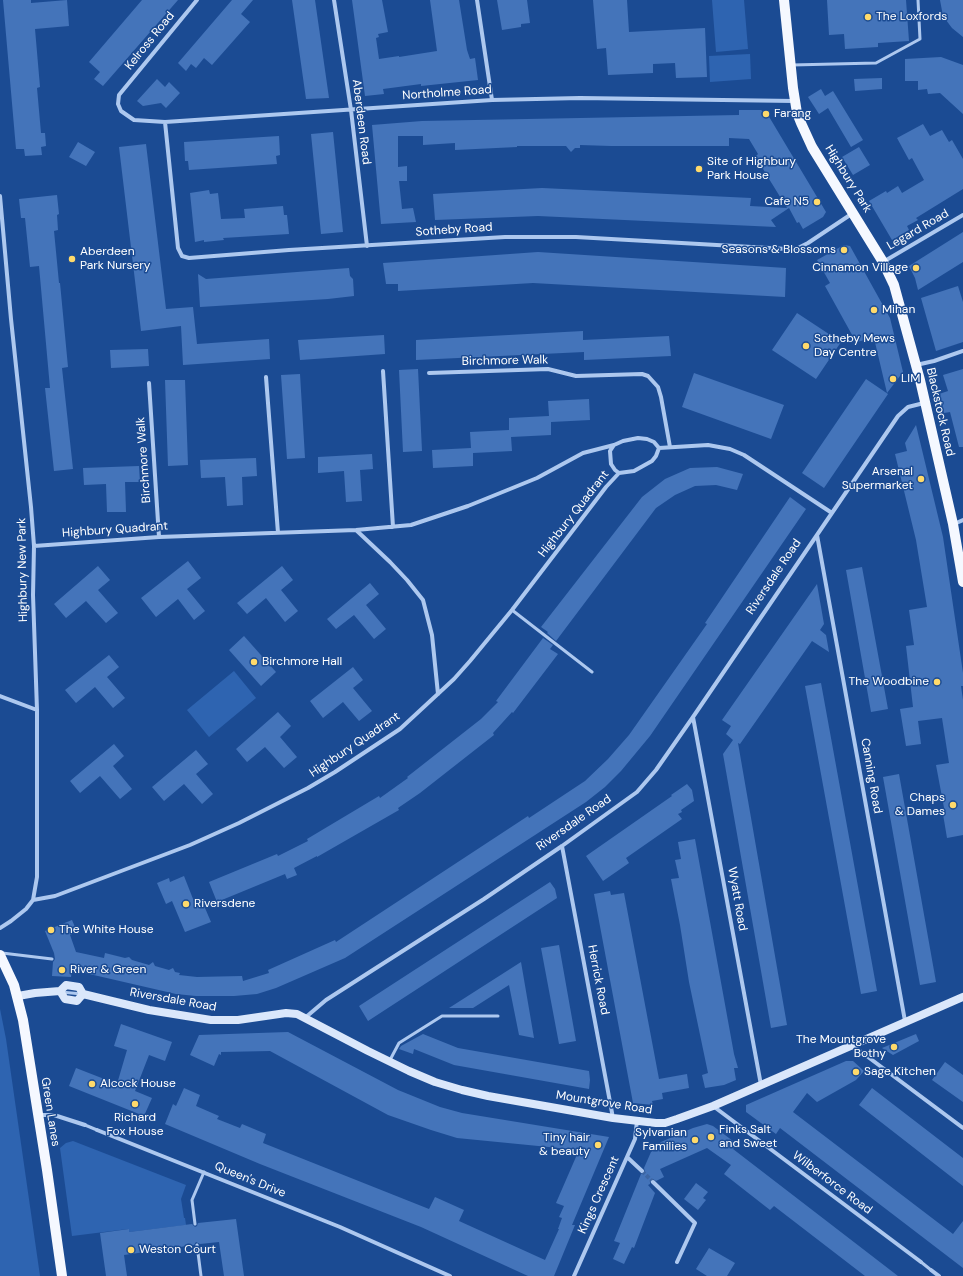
<!DOCTYPE html>
<style>
body{margin:0}
canvas{display:block;background:#1b4b93}
</style>
<canvas width="963" height="1276"></canvas>
<script>
const g = document.querySelector('canvas').getContext('2d');
g.lineJoin = 'round';
function paint(path, color) { g.fillStyle = color; g.fill(path, 'evenodd'); }
const shape = rows => new Path2D(rows.map(r => 'M' + r).join(''));
function strokePath(path, color, width, dash) { g.strokeStyle = color; g.lineWidth = width; g.lineCap = dash ? 'butt' : 'round'; g.setLineDash(dash || []); g.stroke(path); }
function drawText(font, color, halo, rows, align = 'center') {
  g.font = font + ' "DM Sans",sans-serif'; g.lineWidth = 3; g.setLineDash([]); g.textBaseline = 'middle'; g.strokeStyle = halo; g.fillStyle = color; for (const [text, x, y, turn = 0] of rows) {
    g.save(); g.translate(x, y); g.rotate((+turn || 0) * Math.PI / 180); g.textAlign = isNaN(turn) ? turn : align; if (halo) g.strokeText(text, 0, 0); g.fillText(text, 0, 0); g.restore();
  }
}
paint(shape([
 [712,0,744,0,748,49,716,52],
 [750,54,751,79,710,82,709,56],
 [234,671,256,698,209,737,187,710],
 [0,1009,6,1039,40,1276,0,1276],
 [73,1141,186,1185,181,1199,184,1218,185,1218,186,1225,129,1232,128,1229,72,1236,60,1148,66,1143]
]), '#2e64b1');
paint(shape([
 [3,0,31,0,31,3,67,0,69,26,35,29,40,87,37,88,41,133,45,133,46,146,41,147,42,155,25,156,24,149,16,149],
 [142,0,178,0,103,86,94,79,100,72,89,62],
 [232,0,253,0,241,14,250,22,212,65,204,58,196,68,191,64,186,71,178,63],
 [292,0,315,0,329,98,306,99],
 [352,0,382,0,388,32,378,34,379,37,376,38,379,59,399,56,399,57,437,51,430,0,459,0,467,50,470,59,475,58,478,80,421,86,421,84,383,89,384,94,365,96],
 [497,0,527,0,530,23,521,24,521,27,502,30],
 [593,0,627,0,629,32,705,28,707,77,676,78,675,63,653,64,653,73,608,75,606,48,597,49],
 [827,0,906,0,909,41,878,43,878,47,845,49,844,34,829,35],
 [940,0,963,0,963,37,952,28,943,16],
 [941,57,963,65,963,114,940,93,928,94,927,89,918,90,918,81,905,81,905,59],
 [882,78,882,89,855,91,854,79],
 [157,79,165,87,169,82,180,93,166,108,161,103,143,106,137,101],
 [821,89,825,96,833,91,863,140,851,147,828,108,819,114,808,97],
 [739,110,761,110,768,115,826,212,823,217,803,229,799,222,797,223,789,208,771,220,776,227,538,216,435,220,433,194,542,188,751,198,750,206,787,208,766,174,756,156,758,154,749,139,729,138,729,146,611,146,580,145,580,148,575,148,571,152,566,146,517,146,517,147,455,150,455,143,423,145,423,136,398,136,398,167,407,166,407,181,399,181,402,209,413,208,416,222,381,224,372,125,422,121,739,115],
 [923,124,930,136,942,130,949,142,952,140,963,159,963,189,916,218,918,220,907,226,909,230,892,240,869,201,886,191,887,193,898,186,902,193,924,180,912,158,909,160,897,138],
 [333,132,343,232,321,234,311,134],
 [279,136,280,155,276,156,277,164,189,170,188,161,185,161,184,142],
 [78,142,95,152,86,166,69,157],
 [146,144,166,309,193,307,197,344,269,339,270,359,183,365,181,326,141,331,119,147],
 [859,147,870,165,853,175,842,157],
 [209,190,210,194,218,193,221,219,245,218,244,209,283,206,284,215,287,215,289,234,223,238,224,240,204,242,204,240,195,242,190,193],
 [57,195,59,214,57,215,58,230,54,231,59,283,60,283,68,367,62,368,73,469,54,471,45,388,50,388,39,266,30,267,25,218,21,218,19,199],
 [963,232,963,262,918,290,915,278,909,266],
 [844,245,850,246,890,318,903,372,887,393,874,338,856,342,825,286,830,283,817,260],
 [538,252,786,268,785,297,533,283,398,291,398,284,386,284,383,263],
 [349,268,350,276,353,279,354,296,328,299,200,307,198,274,206,279],
 [958,286,963,302,963,342,936,351,921,298],
 [797,313,841,342,816,379,772,350],
 [583,331,583,340,669,336,671,356,584,360,584,352,416,360,416,340],
 [384,335,385,354,300,360,298,340],
 [148,349,149,366,111,368,110,350],
 [418,369,422,451,403,452,399,370],
 [963,369,963,447,959,447,950,412,944,413,939,394,948,391,943,375],
 [694,373,784,405,771,439,682,407],
 [300,374,305,458,287,459,281,375],
 [866,379,888,394,824,488,802,473],
 [165,380,185,380,188,465,168,466],
 [589,399,590,420,551,422,551,435,511,437,512,451,473,453,473,466,433,468,432,450,471,448,470,432,509,430,509,418,549,416,548,401],
 [916,425,943,537,963,673,963,686,961,686,963,700,963,835,947,838,943,814,945,813,936,765,949,763,942,718,918,721,921,744,906,746,900,709,913,707,906,646,914,645,909,610,927,607,916,540,895,454,907,451,905,443],
 [372,454,373,469,360,470,362,501,346,502,344,471,318,473,318,457],
 [256,458,257,476,242,477,243,505,227,506,225,477,201,478,200,460],
 [139,466,140,482,125,482,126,512,107,512,106,484,84,485,83,468],
 [717,467,743,474,737,490,716,485,695,486,675,495,656,508,556,641,547,633,548,632,541,627,642,497,665,479,690,468],
 [790,497,806,509,650,736,621,771,605,787,586,802,345,958,276,988,257,994,234,996,196,996,176,994,72,970,71,977,52,976,53,962,55,959,54,953,45,931,72,920,77,932,70,935,76,952,104,958,105,953,125,958,129,957,132,960,149,965,153,962,155,966,169,970,173,968,175,972,180,973,179,975,197,977,242,976,243,981,269,973,268,970,335,940,336,942,528,816,529,818,585,781,608,759,629,735,707,624,705,623],
 [188,561,201,578,187,589,205,611,194,620,178,599,156,617,141,598],
 [98,566,110,580,98,590,118,613,106,623,86,601,66,618,54,604],
 [282,566,293,580,281,590,298,611,285,622,266,598,247,614,237,603],
 [862,567,888,709,871,712,846,570],
 [370,583,379,594,366,605,386,629,374,639,354,615,336,629,327,619],
 [817,584,824,624,820,630,826,635,829,652,812,641,740,744,738,743,787,1025,771,1028,723,754,733,740,726,734,731,726,722,720],
 [244,636,276,672,261,686,229,650],
 [543,638,553,645,550,649,558,654,513,713,512,712,493,733,494,735,420,793,398,808,399,810,317,857,317,856,294,868,297,875,287,879,285,874,217,902,209,882,277,854,278,856,308,841,307,839,379,796,380,798,408,778,407,777,481,719,498,702,496,701],
 [109,655,119,667,107,677,125,698,113,708,95,687,76,703,65,690],
 [353,667,363,680,353,688,372,711,359,721,343,702,323,718,310,701],
 [821,683,877,991,861,994,805,686],
 [278,712,291,726,280,737,297,757,284,768,265,747,247,762,236,749],
 [114,744,124,756,113,766,132,789,120,799,100,776,80,793,70,781],
 [196,750,208,764,196,774,213,794,202,804,184,784,164,801,152,787],
 [899,774,936,982,920,985,883,777],
 [687,784,692,790,694,801,681,810,682,812,678,814,682,819,626,858,629,863,603,881,586,856,672,796,671,795],
 [695,839,734,1054,738,1068,734,1068,736,1080,724,1085,705,1088,702,1075,708,1073,689,982,680,925,671,879,679,878,675,860,681,859,678,842],
 [184,876,195,904,202,901,211,922,185,932,172,901,166,904,157,883,169,878,170,882],
 [550,882,555,889,557,898,368,1021,359,1006],
 [610,891,611,895,624,893,659,1079,687,1074,689,1088,662,1093,663,1099,652,1101,653,1105,633,1103,594,894],
 [559,945,576,1041,559,1044,541,948],
 [521,962,534,1038,519,1035,509,985,473,1008,449,1008],
 [121,1024,172,1042,165,1061,149,1055,135,1091,152,1098,144,1116,69,1086,76,1068,117,1084,127,1050,114,1046],
 [288,1032,398,1090,440,1107,462,1113,609,1137,572,1225,575,1225,554,1276,528,1276,421,1227,260,1164,165,1124,173,1104,176,1106,184,1088,200,1095,196,1106,219,1116,217,1119,240,1128,242,1124,266,1134,263,1143,429,1209,435,1197,464,1210,459,1221,545,1260,559,1229,558,1229,562,1218,559,1217,564,1206,556,1203,579,1150,457,1138,431,1130,388,1115,270,1051,221,1052,221,1055,219,1054,214,1066,190,1055,199,1035],
 [423,1034,458,1048,589,1071,590,1080,589,1089,454,1065,414,1049,413,1054,399,1049,401,1046],
 [916,1034,919,1041,893,1055,882,1048],
 [846,1061,853,1061,864,1071,856,1080,817,1102,807,1093,793,1112,953,1234,963,1221,963,1268,780,1128,776,1134,746,1112,746,1105],
 [945,1062,963,1075,963,1102,932,1080],
 [872,1088,963,1158,963,1186,859,1105],
 [707,1124,713,1126,737,1144,733,1149,898,1276,865,1276,774,1206,770,1210,724,1174,731,1165,707,1148,660,1169,664,1177,656,1181,653,1179,650,1180,650,1184,648,1185,655,1193,634,1248,632,1247,624,1264,613,1259,620,1243,614,1241,641,1174,645,1172,644,1168,651,1152,661,1142,693,1128],
 [696,1183,708,1192,703,1198,706,1200,698,1210,684,1199],
 [236,1219,244,1276,224,1276,219,1242,200,1244,196,1242,194,1245,124,1255,127,1276,106,1276,100,1233,129,1229,129,1232,192,1224,195,1227,197,1226,198,1223],
 [709,1248,735,1263,727,1276,707,1276,696,1269]
]), '#4474ba');
strokePath(shape([
 [642,1171,653,1182]
]), '#3d66a3', 4, [4, 2]);
strokePath(shape([
 [792,65,876,63,920,39,918,0],
 [512,610,592,672],
 [2,953,52,959],
 [61,992,82,994],
 [390,1060,399,1043,442,1016,498,1016],
 [85,1125,97,1130],
 [195,1224,192,1200,204,1172],
 [197,1245,201,1276],
 [921,1262,931,1270]
]), '#adc8ef', 3);
strokePath(shape([
 [197,0,119,95,118,104,121,111,134,120,165,122,492,100,580,98,794,101],
 [334,0,351,110,367,246],
 [477,0,492,100],
 [165,122,178,248,182,256,189,258,289,250,505,237,576,237,787,249,798,248,808,243,853,213],
 [0,196,11,319,31,507,34,546,33,595,37,710,37,877,33,900,26,909,11,921,0,928],
 [883,262,963,215],
 [916,365,934,361,963,351],
 [383,371,393,527],
 [429,373,548,369,576,376,642,374,648,376,658,387,661,397,670,447],
 [266,377,278,533],
 [149,383,159,537],
 [614,445,610,451,611,464,615,470,619,473,634,471,652,461,656,456,659,448],
 [659,448,708,445,730,449,744,455,832,513],
 [954,524,963,520],
 [356,530,390,562,407,580,423,600,432,635,438,694],
 [817,535,905,1021],
 [34,546,159,537,356,530,411,525,468,506,510,489,537,478,583,453,614,445,623,441,638,438,647,439,654,442,659,448],
 [0,696,37,710],
 [693,717,761,1085],
 [562,846,613,1118],
 [33,900,55,896,190,845,239,823,308,788,335,772,400,729,454,679,470,661,512,610,606,487,619,473],
 [306,1017,326,1000,484,899,562,846,637,792,656,770,693,717,898,416,908,407,924,403],
 [852,1045,963,1128],
 [713,1106,921,1262],
 [39,1115,54,1115,85,1125],
 [97,1130,340,1227,450,1276],
 [627,1157,642,1171],
 [653,1182,695,1223,677,1262],
 [931,1270,939,1276],
 [574,1276,635,1139,637,1121]
]), '#adc8ef', 4);
strokePath(shape([
 [60,991,65,999,77,1001,83,994],
 [18,996,35,993,60,991,66,985,79,987,83,994,149,1010,211,1020,238,1020,286,1013,297,1014,368,1051,409,1071,435,1082,462,1090,488,1096,613,1118,656,1123,665,1123,677,1119,713,1106,963,997]
]), '#dae7fb', 8);
strokePath(shape([
 [784,0,793,88,797,113,801,123,812,147,883,262,894,285,920,380,953,524,963,582],
 [0,955,14,985,23,1020,47,1170,62,1276]
]), '#f5f8ff', 10);
for (const [x, y, r, color] of [
 [868,17,4,"#ffda6b"],
 [766,114,4,"#ffda6b"],
 [699,169,4,"#ffda6b"],
 [817,202,4,"#ffda6b"],
 [844,250,4,"#ffda6b"],
 [72,259,4,"#ffda6b"],
 [916,268,4,"#ffda6b"],
 [874,310,4,"#ffda6b"],
 [806,346,4,"#ffda6b"],
 [893,379,4,"#ffda6b"],
 [921,479,4,"#ffda6b"],
 [254,662,4,"#ffda6b"],
 [937,682,4,"#ffda6b"],
 [953,805,4,"#ffda6b"],
 [186,904,4,"#ffda6b"],
 [51,930,4,"#ffda6b"],
 [62,970,4,"#ffda6b"],
 [894,1047,4,"#ffda6b"],
 [856,1072,4,"#ffda6b"],
 [92,1084,4,"#ffda6b"],
 [135,1104,4,"#ffda6b"],
 [711,1137,4,"#ffda6b"],
 [695,1140,4,"#ffda6b"],
 [598,1145,4,"#ffda6b"],
 [131,1250,4,"#ffda6b"]
]) { const dot = new Path2D(); dot.arc(x, y, r, 0, 2 * Math.PI); g.fillStyle = color; g.fill(dot); strokePath(dot, '#1b4b93', 1.5); }
drawText('12px', '#fff', '#1b4b93', [
 ["The Loxfords",876,17],
 ["Farang",774,114],
 ["Site of Highbury",707,162],
 ["Park House",707,176],
 ["Cafe N5",809,202,"right"],
 ["Seasons & Blossoms",836,250,"right"],
 ["Aberdeen",80,252],
 ["Park Nursery",80,266],
 ["Cinnamon Village",908,268,"right"],
 ["Mihan",882,310],
 ["Sotheby Mews",814,339],
 ["Day Centre",814,353],
 ["LIM",901,379],
 ["Arsenal",913,472,"right"],
 ["Supermarket",913,486,"right"],
 ["Birchmore Hall",262,662],
 ["The Woodbine",929,682,"right"],
 ["Chaps",945,798,"right"],
 ["& Dames",945,812,"right"],
 ["Riversdene",194,904],
 ["The White House",59,930],
 ["River & Green",70,970],
 ["The Mountgrove",886,1040,"right"],
 ["Bothy",886,1054,"right"],
 ["Sage Kitchen",864,1072],
 ["Alcock House",100,1084],
 ["Richard",135,1118,"center"],
 ["Fox House",135,1132,"center"],
 ["Finks Salt",719,1130],
 ["and Sweet",719,1144],
 ["Sylvanian",687,1133,"right"],
 ["Families",687,1147,"right"],
 ["Tiny hair",590,1138,"right"],
 ["& beauty",590,1152,"right"],
 ["Weston Court",139,1250]
], 'left');
drawText('12px', '#fff', '#1b4b93', [
 ["Kelross Road",150,41,-51],
 ["Northolme Road",447,93,-4],
 ["Aberdeen Road",361,122,83],
 ["Highbury Park",848,179,58],
 ["Sotheby Road",454,230,-4],
 ["Legard Road",918,230,-30],
 ["Birchmore Walk",505,361,-1],
 ["Blackstock Road",940,412,77],
 ["Birchmore Walk",144,460,-94],
 ["Highbury Quadrant",574,514,-52],
 ["Highbury Quadrant",115,530,-4],
 ["Highbury New Park",23,570,-91],
 ["Riversdale Road",774,577,-56],
 ["Highbury Quadrant",355,745,-34],
 ["Canning Road",871,776,80],
 ["Riversdale Road",574,823,-35],
 ["Wyatt Road",737,899,80],
 ["Herrick Road",598,980,79],
 ["Riversdale Road",173,1000,10],
 ["Mountgrove Road",604,1103,9],
 ["Green Lanes",50,1112,81],
 ["Queen's Drive",250,1180,22],
 ["Wilberforce Road",832,1183,37],
 ["Kings Crescent",599,1195,-66]
]);
</script>
